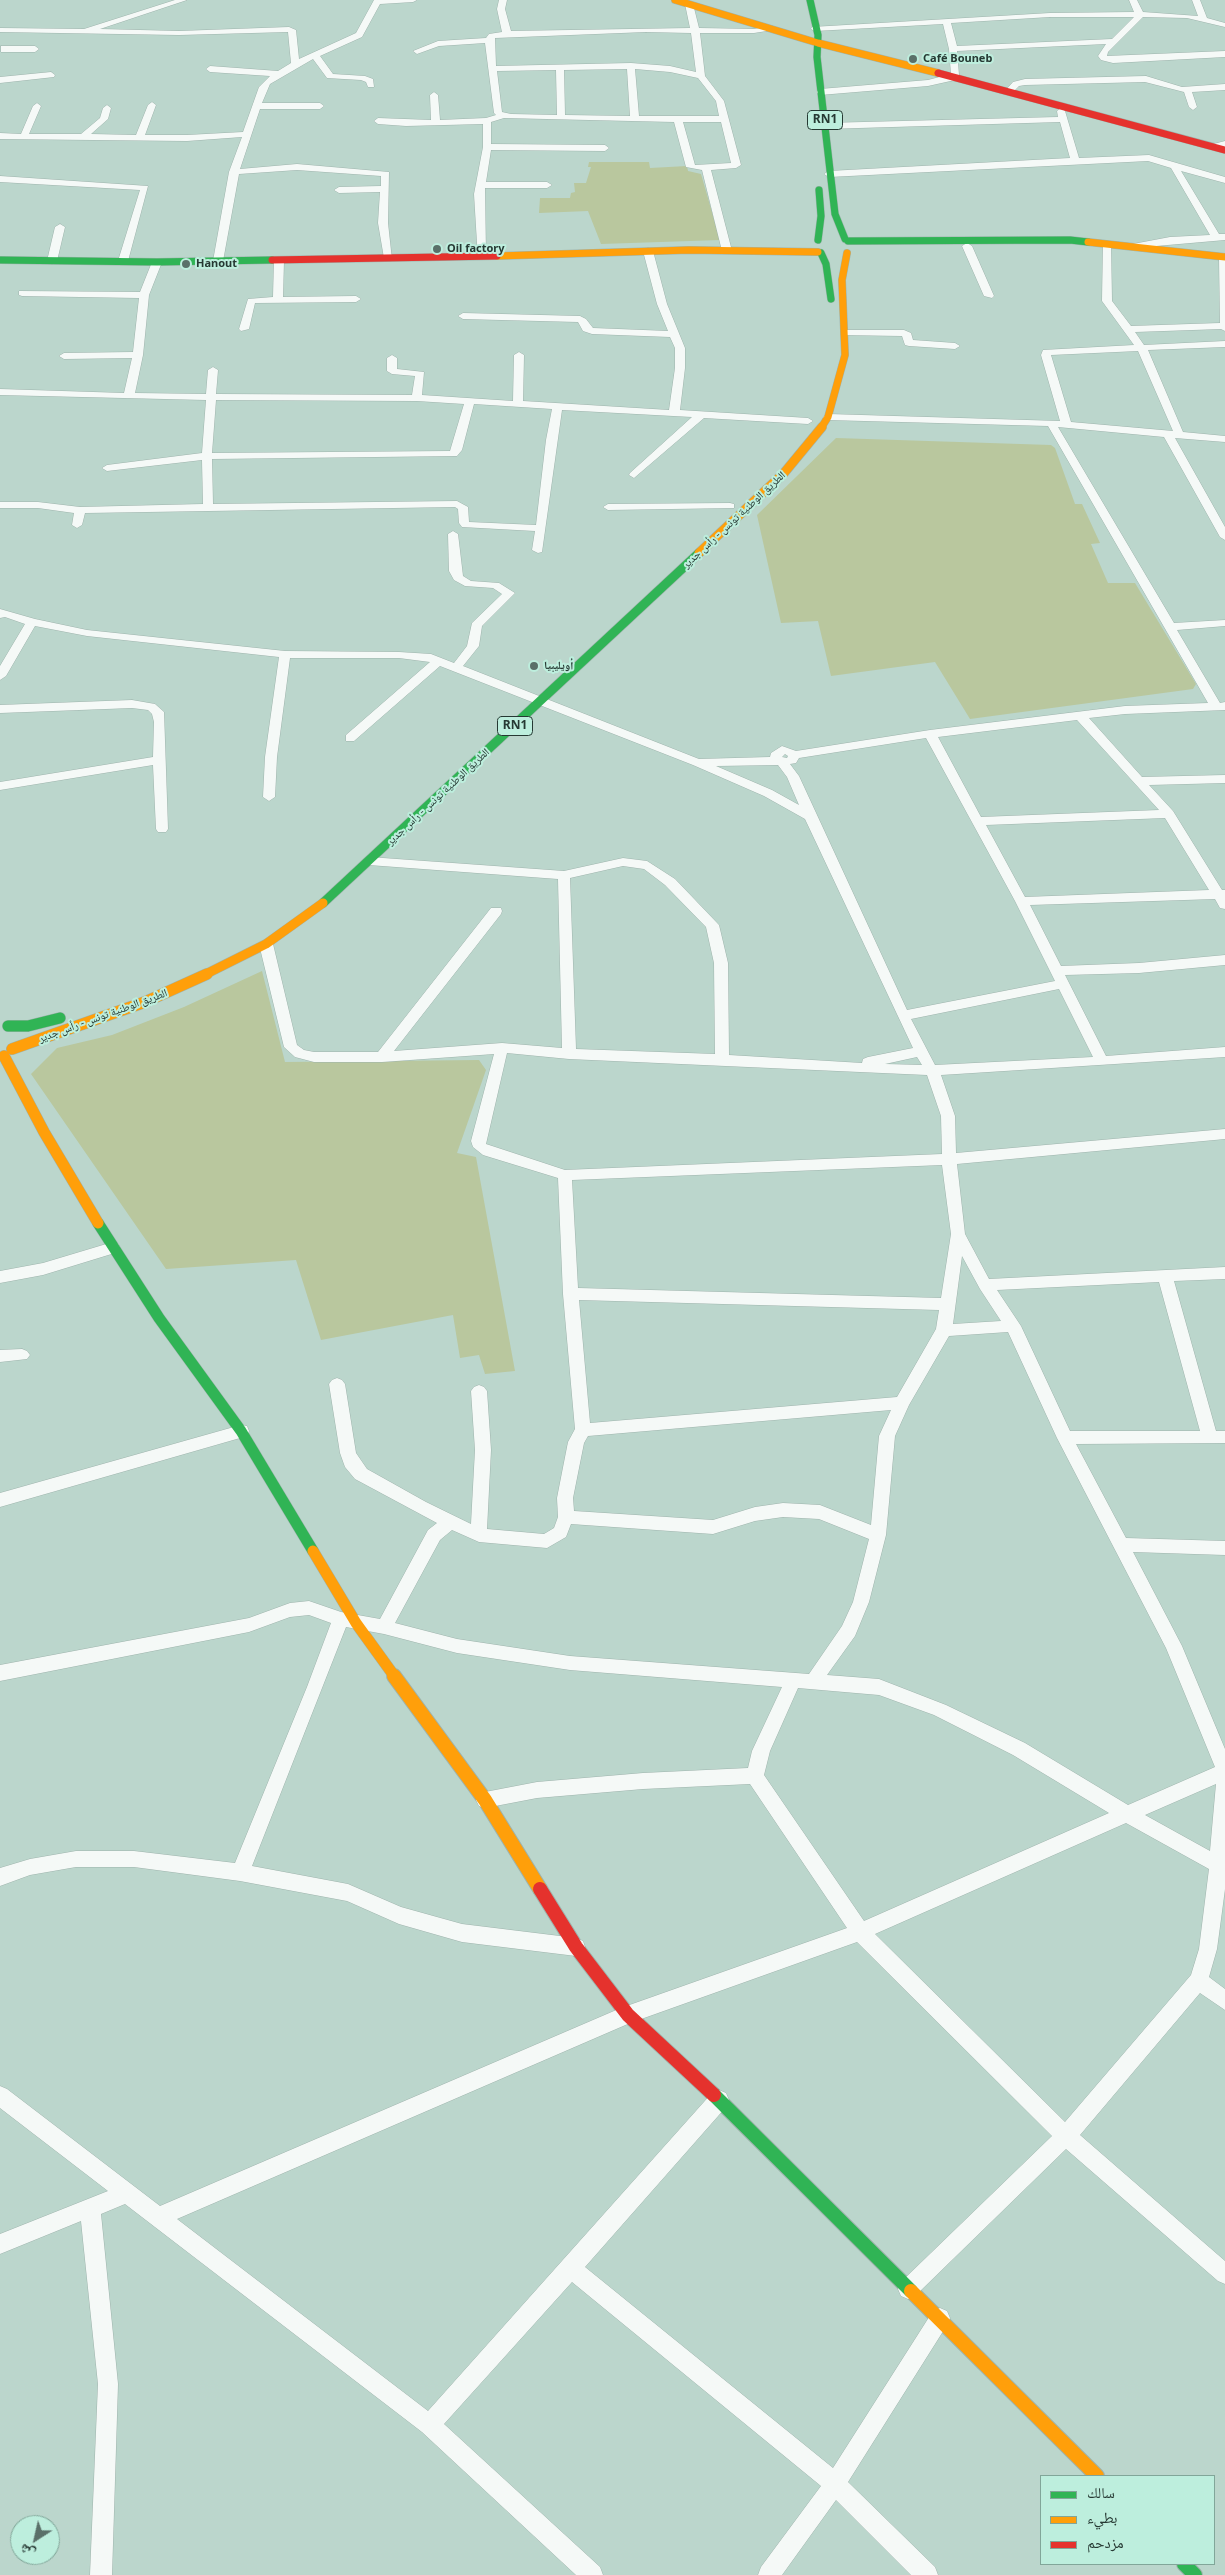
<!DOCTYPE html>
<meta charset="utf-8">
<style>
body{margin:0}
#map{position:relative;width:1225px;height:2575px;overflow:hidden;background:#bbd6cc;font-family:"Noto Sans","Noto Naskh Arabic",sans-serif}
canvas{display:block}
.legend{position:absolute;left:1040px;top:2475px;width:175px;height:90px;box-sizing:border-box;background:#bdeedd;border:1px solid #81a699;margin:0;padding:6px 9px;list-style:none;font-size:15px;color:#263933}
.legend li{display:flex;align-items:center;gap:10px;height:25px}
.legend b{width:25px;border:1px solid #81a699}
.north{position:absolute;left:10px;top:2515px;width:50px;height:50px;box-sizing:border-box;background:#bdeedd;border:1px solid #81a699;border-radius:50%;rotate:215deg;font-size:14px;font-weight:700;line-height:20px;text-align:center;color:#263933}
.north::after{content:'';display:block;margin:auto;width:18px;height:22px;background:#5a7069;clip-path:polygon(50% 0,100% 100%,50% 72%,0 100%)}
</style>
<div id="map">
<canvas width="1225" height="2575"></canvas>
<ul class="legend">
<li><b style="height:6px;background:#30b455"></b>سالك</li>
<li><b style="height:6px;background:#ff9f0a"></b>بطيء</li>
<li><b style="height:6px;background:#e5322d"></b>مزدحم</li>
</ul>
<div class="north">ش</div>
</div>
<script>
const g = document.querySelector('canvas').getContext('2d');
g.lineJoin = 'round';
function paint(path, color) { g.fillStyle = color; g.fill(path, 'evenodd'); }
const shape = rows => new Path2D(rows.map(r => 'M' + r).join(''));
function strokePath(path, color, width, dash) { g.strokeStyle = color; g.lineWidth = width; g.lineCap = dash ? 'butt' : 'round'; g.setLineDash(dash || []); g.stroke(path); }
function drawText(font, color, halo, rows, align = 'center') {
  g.font = font + ' "Noto Sans","Noto Naskh Arabic",sans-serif'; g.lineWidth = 4; g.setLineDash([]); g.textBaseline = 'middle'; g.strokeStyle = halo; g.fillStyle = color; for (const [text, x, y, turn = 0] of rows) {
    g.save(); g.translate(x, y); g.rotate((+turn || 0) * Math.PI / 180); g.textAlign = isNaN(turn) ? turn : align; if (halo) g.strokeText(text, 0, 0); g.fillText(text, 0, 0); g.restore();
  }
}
paint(shape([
 [589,162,649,162,650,168,687,166,688,171,701,174,720,240,601,244,588,211,539,213,540,198,570,198,571,193,575,192,574,183,586,183,591,167,588,167],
 [836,438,1051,445,1055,448,1075,504,1082,504,1100,543,1091,544,1108,583,1135,583,1196,684,1193,689,970,719,935,662,831,676,818,621,781,623,757,515],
 [262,971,285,1062,479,1060,486,1070,457,1153,476,1157,515,1371,485,1374,479,1355,460,1358,453,1315,321,1340,296,1260,166,1269,31,1074,57,1048,112,1035,184,1007]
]), '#b9c79e');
const street = shape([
 [175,0,187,0,100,29,179,31,289,27,296,30,299,59,356,33,374,0,417,0,413,2,380,4,362,37,320,56,333,74,365,76,373,79,374,87,368,87,366,82,361,80,327,78,313,59,270,84,262,103,320,103,324,106,320,109,260,109,240,169,297,164,389,172,388,223,392,260,384,258,378,223,380,192,339,193,334,190,339,187,381,186,381,176,297,170,239,174,223,261,218,264,213,261,229,172,242,137,187,141,0,139,0,133,21,134,33,106,37,103,41,106,29,134,81,134,100,118,103,108,107,105,111,108,108,119,91,134,136,135,148,105,152,102,156,105,145,135,187,135,243,132,259,87,270,76,210,72,206,69,210,66,278,71,291,63,288,32,179,35,0,32,0,28,84,29,175,0],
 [499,0,507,0,505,9,511,31,690,28,685,4,689,2,693,4,699,28,754,29,773,26,773,30,754,33,700,33,705,76,724,101,741,165,736,168,711,170,732,251,730,253,722,251,702,170,686,167,674,122,504,118,491,122,491,144,605,145,609,148,605,151,491,150,486,182,547,182,552,185,547,188,485,188,486,257,478,259,474,194,483,147,483,124,406,126,378,124,374,121,378,118,431,120,430,95,434,92,438,95,440,120,486,118,496,115,494,113,485,43,439,46,417,54,413,51,438,41,486,38,489,34,502,32,497,9,499,0],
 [646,32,691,33,696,72,670,66,631,63,496,66,495,38,646,32],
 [627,69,630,116,565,115,564,70,627,69],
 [635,69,670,72,698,78,716,101,719,116,639,116,635,69],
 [556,70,557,115,511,114,502,112,497,71,556,70],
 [683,122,721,122,731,163,695,165,683,122],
 [1129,0,1137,0,1143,12,1198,16,1192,0,1200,0,1207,18,1225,23,1225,27,1187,18,1143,17,1108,52,1107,56,1225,51,1225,57,1113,63,1101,60,1098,56,1106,44,957,51,959,75,955,80,928,86,820,95,816,92,820,89,928,80,951,74,949,49,943,24,815,31,811,29,812,27,1050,13,1134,12,1129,0],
 [1050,17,1134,17,1112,39,957,46,951,23,1050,17],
 [1,46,35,46,39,49,35,52,1,52,1,46],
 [51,72,55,75,54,77,0,83,0,77,51,72],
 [1146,76,1182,87,1225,84,1225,90,1192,92,1197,107,1193,110,1189,107,1184,92,1145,82,1025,85,1019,86,1012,93,1005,91,1013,82,1025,79,1146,76],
 [1061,108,1065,111,1079,158,1149,155,1225,177,1225,183,1181,171,1219,234,1225,234,1225,240,1133,248,1133,244,1170,237,1210,235,1171,168,1148,161,829,177,824,174,829,171,1070,158,1060,122,825,129,821,126,825,123,1058,117,1057,111,1061,108],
 [1225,141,1225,147,1210,149,1206,146,1225,141],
 [0,176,148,186,128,261,123,264,118,261,140,190,0,182,0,176],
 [60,224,65,227,57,261,52,264,47,261,55,227,60,224],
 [1103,242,1111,244,1112,301,1131,326,1220,323,1219,257,1225,254,1225,331,1221,329,1135,332,1144,345,1225,341,1225,347,1148,350,1183,432,1225,436,1225,442,1175,438,1225,527,1225,540,1220,537,1164,437,1058,427,1174,623,1225,620,1225,626,1177,630,1220,703,1225,702,1225,710,1125,714,1089,718,1142,777,1225,775,1225,783,1149,785,1173,811,1222,890,1225,890,1225,909,1220,908,1215,899,1030,905,1061,966,1139,963,1225,955,1225,965,1139,973,1065,975,1106,1056,1225,1047,1225,1057,941,1075,955,1116,956,1153,1225,1129,1225,1139,957,1164,965,1234,989,1279,1225,1267,1225,1279,1174,1281,1216,1431,1225,1431,1225,1443,1076,1444,1126,1538,1225,1541,1225,1555,1133,1552,1182,1646,1225,1749,1225,1889,1217,1949,1209,1977,1225,1989,1225,2010,1200,1993,1080,2135,1225,2261,1225,2284,1218,2281,1066,2149,915,2296,908,2299,901,2296,898,2289,901,2282,1052,2136,857,1942,630,2023,177,2219,428,2411,712,2093,719,2090,726,2093,729,2100,726,2107,585,2267,833,2468,933,2311,940,2308,947,2311,950,2318,947,2325,848,2482,935,2567,938,2575,911,2575,836,2500,782,2575,758,2575,761,2567,821,2486,572,2282,444,2424,600,2567,603,2575,576,2575,422,2432,125,2204,101,2214,118,2384,112,2575,90,2575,98,2384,81,2221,0,2254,0,2234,108,2191,0,2108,0,2086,7,2089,160,2206,621,2008,847,1928,750,1784,643,1789,537,1798,485,1808,479,1806,476,1800,479,1794,485,1792,537,1782,643,1773,748,1768,752,1751,782,1687,570,1670,457,1653,384,1634,346,1627,252,1866,348,1884,401,1907,462,1924,576,1938,583,1941,585,1947,583,1953,576,1956,462,1942,399,1924,347,1901,240,1881,134,1867,76,1867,30,1875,0,1886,0,1868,30,1859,76,1851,134,1851,235,1863,307,1687,331,1623,309,1615,290,1617,249,1632,0,1681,0,1665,249,1618,290,1603,309,1601,341,1612,380,1619,428,1530,437,1523,355,1479,345,1467,340,1453,329,1384,332,1380,337,1378,342,1380,345,1384,356,1453,367,1469,426,1502,471,1524,475,1450,471,1391,474,1387,479,1385,484,1387,487,1391,491,1450,487,1529,544,1534,554,1528,558,1517,557,1498,568,1442,575,1429,563,1294,558,1178,483,1155,473,1147,471,1141,494,1054,382,1062,314,1062,295,1057,284,1047,259,944,266,940,273,944,297,1045,304,1050,314,1052,378,1052,491,908,501,908,502,911,501,914,394,1051,502,1043,562,1048,558,879,369,865,363,861,369,857,564,871,623,858,647,861,675,879,719,925,728,963,729,1055,862,1063,863,1059,868,1057,913,1048,805,819,764,796,693,765,440,666,354,741,346,741,346,735,430,662,399,658,290,658,277,757,275,797,269,801,263,797,265,757,279,657,87,636,35,626,6,676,0,680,0,666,25,624,5,617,0,618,0,609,35,619,87,630,285,651,399,652,431,654,454,663,467,646,472,623,502,594,493,588,465,586,454,580,449,571,448,534,453,531,458,534,463,576,471,581,499,583,515,593,482,626,479,646,463,666,699,759,770,757,771,753,782,746,796,751,930,730,1125,706,1208,703,1048,426,828,420,823,417,828,414,1060,421,1041,355,1043,350,1134,345,1102,301,1103,242],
 [1138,351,1173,431,1071,422,1051,355,1138,351],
 [1077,720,1159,810,981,817,938,737,1077,720],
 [926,738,1015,901,1055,981,907,1010,799,776,790,764,796,763,799,758,926,738],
 [785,754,788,756,787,758,782,757,785,754],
 [778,765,787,777,799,805,772,790,716,766,778,765],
 [1165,818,1209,890,1025,897,986,825,1165,818],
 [623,866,644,869,665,885,706,927,714,963,715,1054,576,1049,570,878,623,866],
 [1059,989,1093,1057,935,1065,911,1019,1059,989],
 [507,1053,569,1059,927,1075,941,1116,942,1154,565,1170,486,1144,507,1053],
 [917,1057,922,1065,885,1064,917,1057],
 [942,1165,951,1234,941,1298,578,1288,572,1180,942,1165],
 [962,1256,980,1289,1001,1321,953,1324,962,1256],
 [1159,1282,1200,1431,1070,1431,1021,1326,997,1290,1159,1282],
 [579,1300,939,1310,936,1329,897,1397,590,1423,579,1300],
 [1008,1332,1057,1438,1166,1648,1215,1767,1128,1805,1025,1743,946,1705,879,1679,827,1675,855,1636,869,1602,886,1535,895,1436,909,1405,949,1336,1008,1332],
 [891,1410,879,1436,871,1525,820,1505,783,1503,755,1507,713,1520,574,1511,573,1498,584,1443,588,1436,891,1410],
 [783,1517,819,1519,869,1539,853,1602,842,1626,809,1674,570,1656,457,1639,395,1623,440,1540,452,1530,479,1542,547,1548,566,1537,571,1524,713,1534,755,1521,783,1517],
 [798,1688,879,1695,934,1715,1013,1755,1109,1813,864,1921,764,1775,770,1751,798,1688],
 [1216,1784,1210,1851,1145,1815,1216,1784],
 [1126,1823,1209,1869,1199,1949,1191,1975,1065,2122,875,1934,1126,1823],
 [967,243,972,246,994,296,992,298,984,296,962,246,967,243],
 [648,248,653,251,667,304,685,348,685,368,680,410,808,418,813,421,808,424,704,418,634,478,629,475,630,473,692,417,562,410,542,552,538,553,532,550,535,531,462,527,459,523,458,509,455,507,85,513,82,525,77,528,72,525,74,513,38,508,0,508,0,502,38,502,80,507,203,504,202,460,107,471,102,468,107,465,202,453,206,400,0,395,0,389,124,393,132,358,64,359,59,356,64,353,133,352,139,298,22,296,19,295,19,291,140,292,152,262,160,260,162,262,149,295,143,355,135,393,206,394,208,370,213,367,218,370,216,394,412,395,415,376,392,374,387,371,387,358,392,355,397,358,397,369,424,372,422,395,513,401,514,355,519,352,524,355,523,401,669,410,675,368,675,348,670,337,592,334,583,331,578,322,463,319,458,316,463,313,580,316,586,319,593,328,668,331,657,304,643,251,648,248],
 [216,400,417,401,464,404,450,451,212,453,216,400],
 [474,404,552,409,546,440,536,525,469,522,468,507,457,501,213,504,212,459,457,456,462,450,474,404],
 [279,257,284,260,283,297,356,296,361,299,356,302,255,303,249,329,241,331,239,329,248,299,273,297,274,260,279,257],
 [844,330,904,330,911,333,913,340,955,343,960,346,955,349,909,346,905,345,902,336,841,335,841,331,844,330],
 [730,503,734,504,734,508,608,510,603,507,608,504,730,503],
 [132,700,155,704,164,712,168,829,166,832,158,832,156,829,153,765,0,790,0,782,153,757,154,722,152,714,148,710,132,708,0,713,0,705,132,700],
 [113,1242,118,1244,120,1248,118,1252,43,1275,0,1283,0,1271,43,1263,113,1242],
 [22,1349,27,1351,30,1355,27,1359,0,1362,0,1350,22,1349],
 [241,1425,247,1426,249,1431,247,1436,0,1507,0,1493,241,1425]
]);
const fastFar3 = shape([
 [810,0,818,35,817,57,835,214,845,239],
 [818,240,821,216,819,190],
 [848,241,1070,240,1088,242],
 [821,253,826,264,831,299],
 [0,260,157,262,272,260]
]);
const fastFar2 = shape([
 [323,903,699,553]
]);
const fastFar1 = shape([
 [8,1026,28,1026,60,1018],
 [98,1223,159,1318,241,1431,313,1551]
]);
const fast = shape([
 [714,2095,911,2291],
 [1184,2564,1195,2575]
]);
const slowFar3 = shape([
 [675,0,818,43,938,73],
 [1088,242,1225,257],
 [497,256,689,250,818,252],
 [821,428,828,417,845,355,842,280,847,253]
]);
const slowFar2 = shape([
 [699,553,784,473,822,427],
 [204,975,266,944,323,903]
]);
const slowFar1 = shape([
 [12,1049,145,1002,207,974],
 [4,1056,44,1132,98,1223],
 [313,1551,356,1623,395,1677]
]);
const slow = shape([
 [394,1676,485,1800,540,1889],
 [911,2291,1097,2476]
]);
const jamFar1 = shape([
 [938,73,1225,150],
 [272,260,497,256]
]);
const jam = shape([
 [540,1889,576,1947,628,2015,714,2095]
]);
strokePath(street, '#9eb3ac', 1);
strokePath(fastFar3, '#9eb3ac', 8);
strokePath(fastFar2, '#9eb3ac', 10);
strokePath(fastFar1, '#9eb3ac', 12);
strokePath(fast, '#9eb3ac', 16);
strokePath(slowFar3, '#9eb3ac', 8);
strokePath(slowFar2, '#9eb3ac', 10);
strokePath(slowFar1, '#9eb3ac', 12);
strokePath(slow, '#9eb3ac', 16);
strokePath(jamFar1, '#9eb3ac', 8);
strokePath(jam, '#9eb3ac', 16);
paint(street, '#f5f9f7');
strokePath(fastFar3, '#30b455', 7);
strokePath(fastFar2, '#30b455', 9);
strokePath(fastFar1, '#30b455', 11);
strokePath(fast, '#30b455', 14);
strokePath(slowFar3, '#ff9f0a', 7);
strokePath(slowFar2, '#ff9f0a', 9);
strokePath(slowFar1, '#ff9f0a', 11);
strokePath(slow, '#ff9f0a', 14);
strokePath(jamFar1, '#e5322d', 7);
strokePath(jam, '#e5322d', 14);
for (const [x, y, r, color] of [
 [913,59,5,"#5a7069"],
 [437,249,5,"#5a7069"],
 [186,264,5,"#5a7069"],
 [534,666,5,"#5a7069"]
]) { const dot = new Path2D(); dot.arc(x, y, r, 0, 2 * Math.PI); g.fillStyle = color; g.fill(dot); strokePath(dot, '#bdeedd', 2); }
drawText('bold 11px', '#263933', '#bdeedd', [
 ["Café Bouneb",923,59],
 ["Oil factory",447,249],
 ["Hanout",196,264],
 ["أويليبيا",544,666]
], 'left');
drawText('11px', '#263933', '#bdeedd', [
 ["الطريق الوطنية تونس - رأس جدير",734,520,-43],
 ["الطريق الوطنية تونس - رأس جدير",438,797,-43],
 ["الطريق الوطنية تونس - رأس جدير",103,1016,-20]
]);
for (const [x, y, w] of [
 [825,120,35],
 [515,726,35]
]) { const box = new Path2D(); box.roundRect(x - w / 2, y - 9.5, w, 19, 4); g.fillStyle = '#bdeedd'; g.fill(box); strokePath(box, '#263933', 1); }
drawText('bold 12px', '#263933', null, [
 ["RN1",825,120],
 ["RN1",515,726]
]);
</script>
